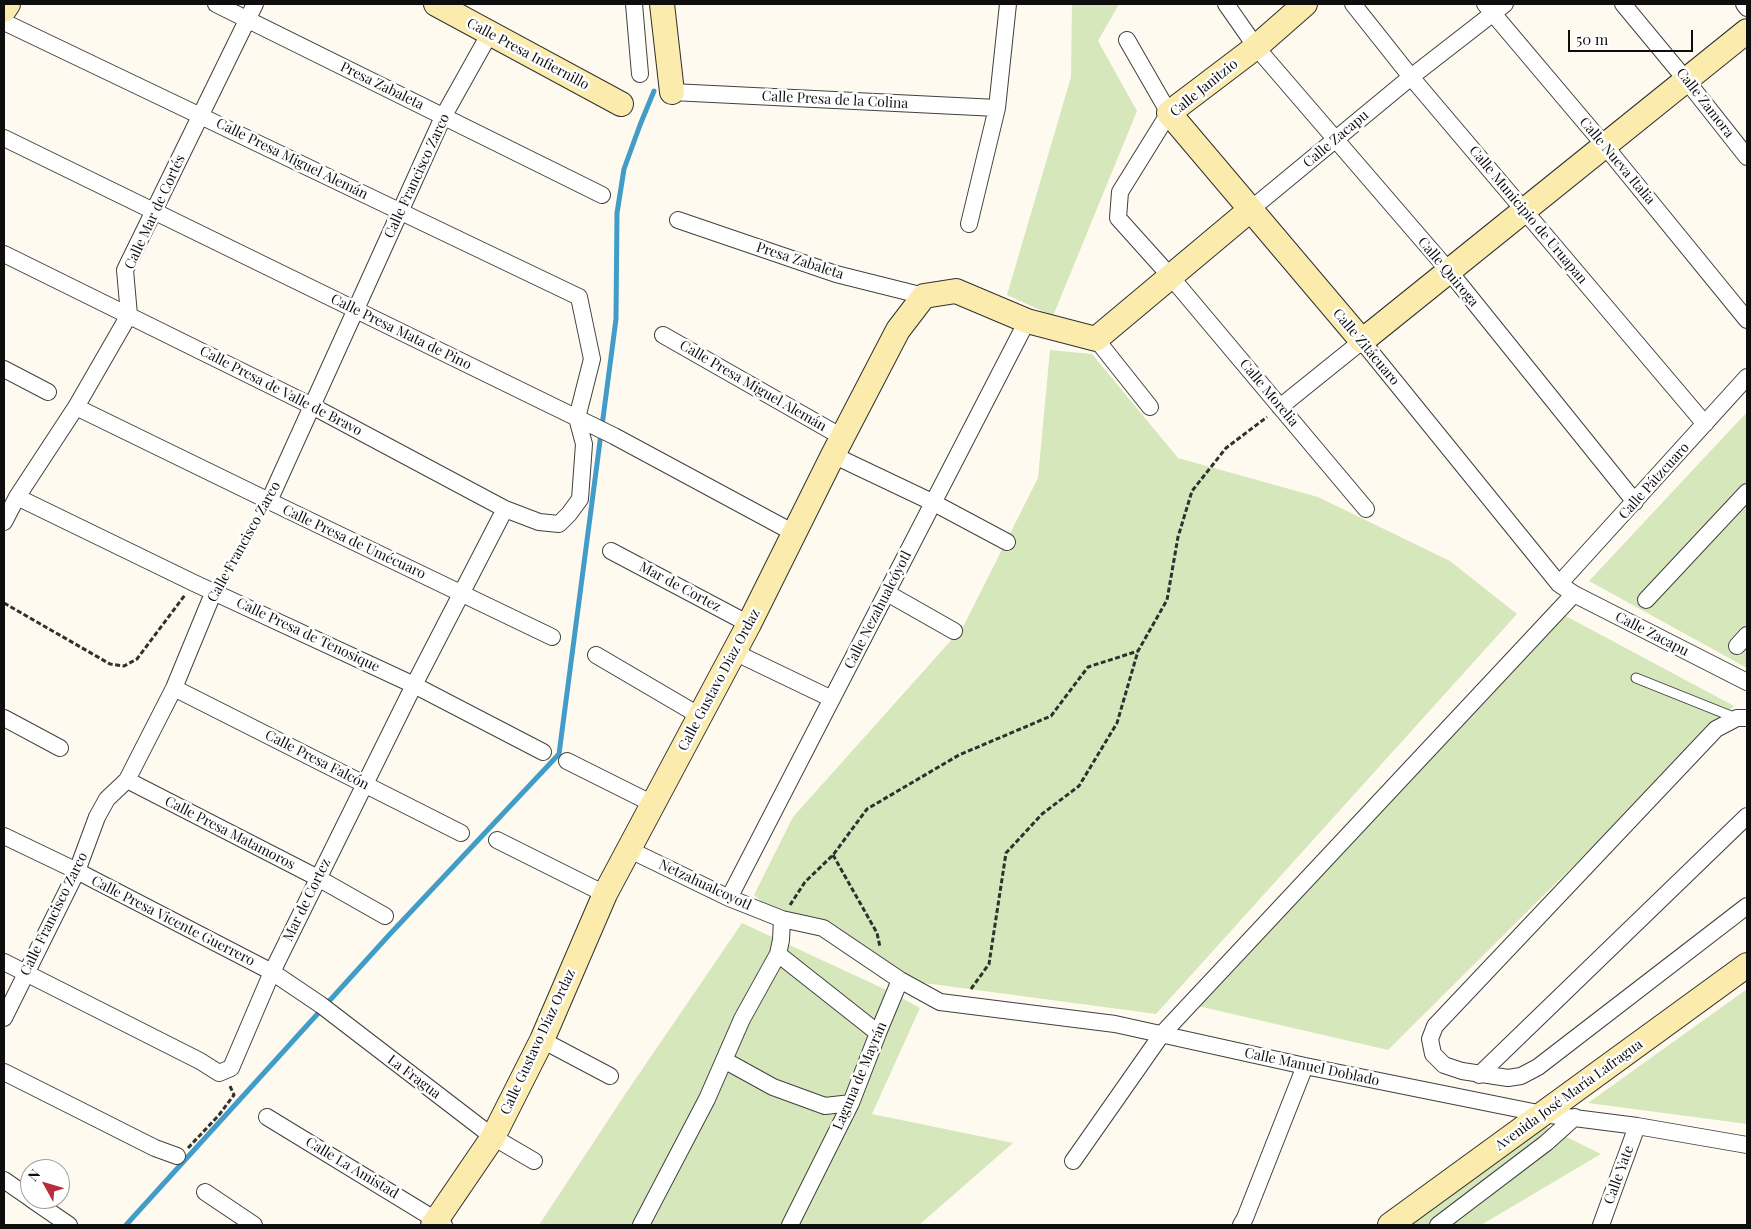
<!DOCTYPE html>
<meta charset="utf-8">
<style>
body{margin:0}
#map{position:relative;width:1751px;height:1229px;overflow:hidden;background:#fefaf0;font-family:"Playfair Display",serif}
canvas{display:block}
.frame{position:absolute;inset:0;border:5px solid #0e0e0e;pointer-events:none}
.north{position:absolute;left:20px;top:1159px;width:50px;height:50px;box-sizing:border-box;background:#fff;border:1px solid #9f9f9f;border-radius:50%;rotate:309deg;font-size:14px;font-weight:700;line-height:20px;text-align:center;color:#0e0e0e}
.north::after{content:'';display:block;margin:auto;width:18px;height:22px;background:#b92c3e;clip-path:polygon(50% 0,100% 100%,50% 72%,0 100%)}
.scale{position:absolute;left:1568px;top:30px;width:125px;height:22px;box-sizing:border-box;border:2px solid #0e0e0e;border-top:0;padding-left:6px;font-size:15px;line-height:18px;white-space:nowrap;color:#0e0e0e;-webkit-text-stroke:4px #fff;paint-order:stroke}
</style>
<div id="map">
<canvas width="1751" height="1229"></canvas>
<div class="frame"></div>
<div class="north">N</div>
<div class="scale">50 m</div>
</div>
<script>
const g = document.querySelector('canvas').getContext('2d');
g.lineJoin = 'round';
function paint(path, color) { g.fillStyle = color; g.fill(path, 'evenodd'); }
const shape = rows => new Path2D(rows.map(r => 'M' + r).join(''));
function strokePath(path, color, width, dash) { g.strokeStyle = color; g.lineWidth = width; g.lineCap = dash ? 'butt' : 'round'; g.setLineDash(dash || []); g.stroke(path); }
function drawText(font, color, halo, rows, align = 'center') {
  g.font = font + ' "Playfair Display",serif'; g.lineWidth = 5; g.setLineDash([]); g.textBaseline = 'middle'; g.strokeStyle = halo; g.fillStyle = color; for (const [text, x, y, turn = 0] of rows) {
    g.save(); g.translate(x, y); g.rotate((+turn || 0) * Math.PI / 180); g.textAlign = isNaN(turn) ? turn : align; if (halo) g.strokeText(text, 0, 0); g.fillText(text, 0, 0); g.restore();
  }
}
paint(shape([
 [1072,4,1119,4,1098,41,1137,111,1053,316,1007,295,1071,77],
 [1050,350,1092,354,1178,458,1318,497,1450,561,1517,614,1156,1014,924,983,782,919,754,895,793,817,963,627,1038,478],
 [1747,412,1747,668,1589,581],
 [1564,615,1734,706,1388,1050,1198,1006],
 [742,923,893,993,920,1008,872,1114,1013,1143,919,1225,539,1225,626,1093],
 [1747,989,1747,1124,1588,1103],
 [1538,1123,1601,1154,1481,1225,1397,1225]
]), '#d6e8bb');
strokePath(shape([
 [126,1225,390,934,559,754,616,319,617,213,624,169,640,125,654,91]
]), '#419dc8', 5);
const lane = shape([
 [1636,678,1736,718]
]);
const street = shape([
 [216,4,602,195],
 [634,4,640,74],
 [1226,4,1256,47,1449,271,1635,502],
 [1353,4,1411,77,1705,424],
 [1485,4,1605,146,1747,320],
 [1623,4,1686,80,1747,157],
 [1744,4,1747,8],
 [4,22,579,297,592,359,577,418,584,444,580,499,569,514,559,524,539,522,505,509,312,406,4,254],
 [1127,40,1169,113,1120,192,1118,218,1171,277,1366,509],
 [672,92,997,108],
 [4,138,614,436,794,533],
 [1250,210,1411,77,1505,4],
 [678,220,836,274,924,296],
 [969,224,997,108,1008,4],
 [663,335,842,437],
 [1096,339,1150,407],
 [4,369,48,392],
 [76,407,269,501,552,637],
 [1280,407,1362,341,1559,584,1574,594,1747,682],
 [833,455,934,503,1007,542],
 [17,497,194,583,414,685,543,752],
 [269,501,443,117,490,33],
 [4,522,17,497,76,407,129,315,125,270,255,4],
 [611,551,749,624],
 [1559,584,1747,377],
 [887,593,954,631],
 [1646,600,1747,492],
 [1737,646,1747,635],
 [734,652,832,699],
 [596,655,700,716],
 [174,688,461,833],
 [4,718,60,748],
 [1747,718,1737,718,1716,729,1435,1026,1430,1039,1433,1054,1444,1065,1462,1071,1508,1078,1521,1076,1538,1067,1747,906],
 [567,761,653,804],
 [127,780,318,878,385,916],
 [4,836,77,871,272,972,321,1005,493,1137,534,1161],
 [497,840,605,894],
 [628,849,729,898,782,919,823,928,900,980,940,1002,1115,1024,1305,1066,1543,1114,1637,1126,1747,1145],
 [729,898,1027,321],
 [778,954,878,1033],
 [4,962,200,1061,219,1073,231,1068,272,972,414,685,505,509],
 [4,1018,77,871,97,817,107,799,127,780,174,688,214,591],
 [542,1040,610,1076],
 [724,1060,773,1087,825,1106,851,1103],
 [4,1072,155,1148,177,1156],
 [1479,1075,1747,816],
 [267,1117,444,1225],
 [1073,1161,1162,1034,1574,594],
 [4,1180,30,1198],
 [205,1192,254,1225],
 [31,1199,69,1225],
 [641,1225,707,1099,742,1019,778,954,781,940,782,919],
 [790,1225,851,1103,878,1033,900,980],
 [1241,1225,1245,1218,1305,1066],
 [1438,1225,1546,1143,1575,1117],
 [1601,1225,1637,1126]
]);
const secondary = shape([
 [436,4,621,104],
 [662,4,672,92],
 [1305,4,1256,47,1169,113,1362,341,1747,31],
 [4,10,8,4],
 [433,1225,493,1137,542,1040,605,894,749,624,833,455,898,330,924,296,956,291,1027,321,1096,339,1250,210],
 [1390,1225,1747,965]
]);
strokePath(lane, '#414141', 11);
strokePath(street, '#414141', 18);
strokePath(secondary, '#303030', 26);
strokePath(shape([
 [222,578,262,513],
 [4,603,110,664,124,666,137,659,185,595],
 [833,855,877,933,880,947],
 [790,905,805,882,833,855,867,809,959,755,1051,716,1088,667,1138,651],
 [971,989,989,964,1006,853,1042,814,1079,786,1117,723,1138,651,1167,600,1178,537,1192,491,1226,448,1267,417],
 [188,1148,219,1115,234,1095,229,1084]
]), '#303030', 3, [5, 2.5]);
strokePath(lane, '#fff', 9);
strokePath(street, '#fff', 16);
strokePath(secondary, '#fbecae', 24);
drawText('14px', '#0e0e0e', '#fff', [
 ["Calle Presa Infiernillo",528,54,28],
 ["Presa Zabaleta",382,86,26],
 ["Calle Janitzio",1204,88,-39],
 ["Calle Presa de la Colina",835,100,3],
 ["Calle Zamora",1705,103,52],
 ["Calle Zacapu",1336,139,-40],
 ["Calle Presa Miguel Alemán",292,159,26],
 ["Calle Nueva Italia",1617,161,50],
 ["Calle Francisco Zarco",417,176,-65],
 ["Calle Mar de Cortés",155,212,-65],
 ["Calle Municipio de Uruapan",1528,215,50],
 ["Presa Zabaleta",800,261,18],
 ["Calle Quiroga",1448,272,50],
 ["Calle Presa Mata de Pino",401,332,26],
 ["Calle Zitácuaro",1366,347,50],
 ["Calle Presa Miguel Alemán",753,386,30],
 ["Calle Presa de Valle de Bravo",281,391,27],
 ["Calle Morelia",1269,393,50],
 ["Calle Pátzcuaro",1654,481,-48],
 ["Calle Francisco Zarco",244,542,-61],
 ["Calle Presa de Umécuaro",354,542,25],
 ["Mar de Cortez",680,587,28],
 ["Calle Nezahualcóyotl",878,610,-63],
 ["Calle Zacapu",1652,634,27],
 ["Calle Presa de Tenosique",308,635,25],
 ["Calle Gustavo Díaz Ordaz",719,680,-62],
 ["Calle Presa Falcón",317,760,27],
 ["Calle Presa Matamoros",230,833,27],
 ["Netzahualcoyotl",705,885,25],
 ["Mar de Cortez",307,900,-64],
 ["Calle Francisco Zarco",54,914,-64],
 ["Calle Presa Vicente Guerrero",173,921,27],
 ["Calle Gustavo Díaz Ordaz",538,1042,-65],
 ["Calle Manuel Doblado",1312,1067,12],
 ["Laguna de Mayrán",860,1076,-67],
 ["La Fragua",414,1077,37],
 ["Avenida José María Lafragua",1569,1095,-36],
 ["Calle La Amistad",352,1168,31],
 ["Calle Yate",1619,1175,-70]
]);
</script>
